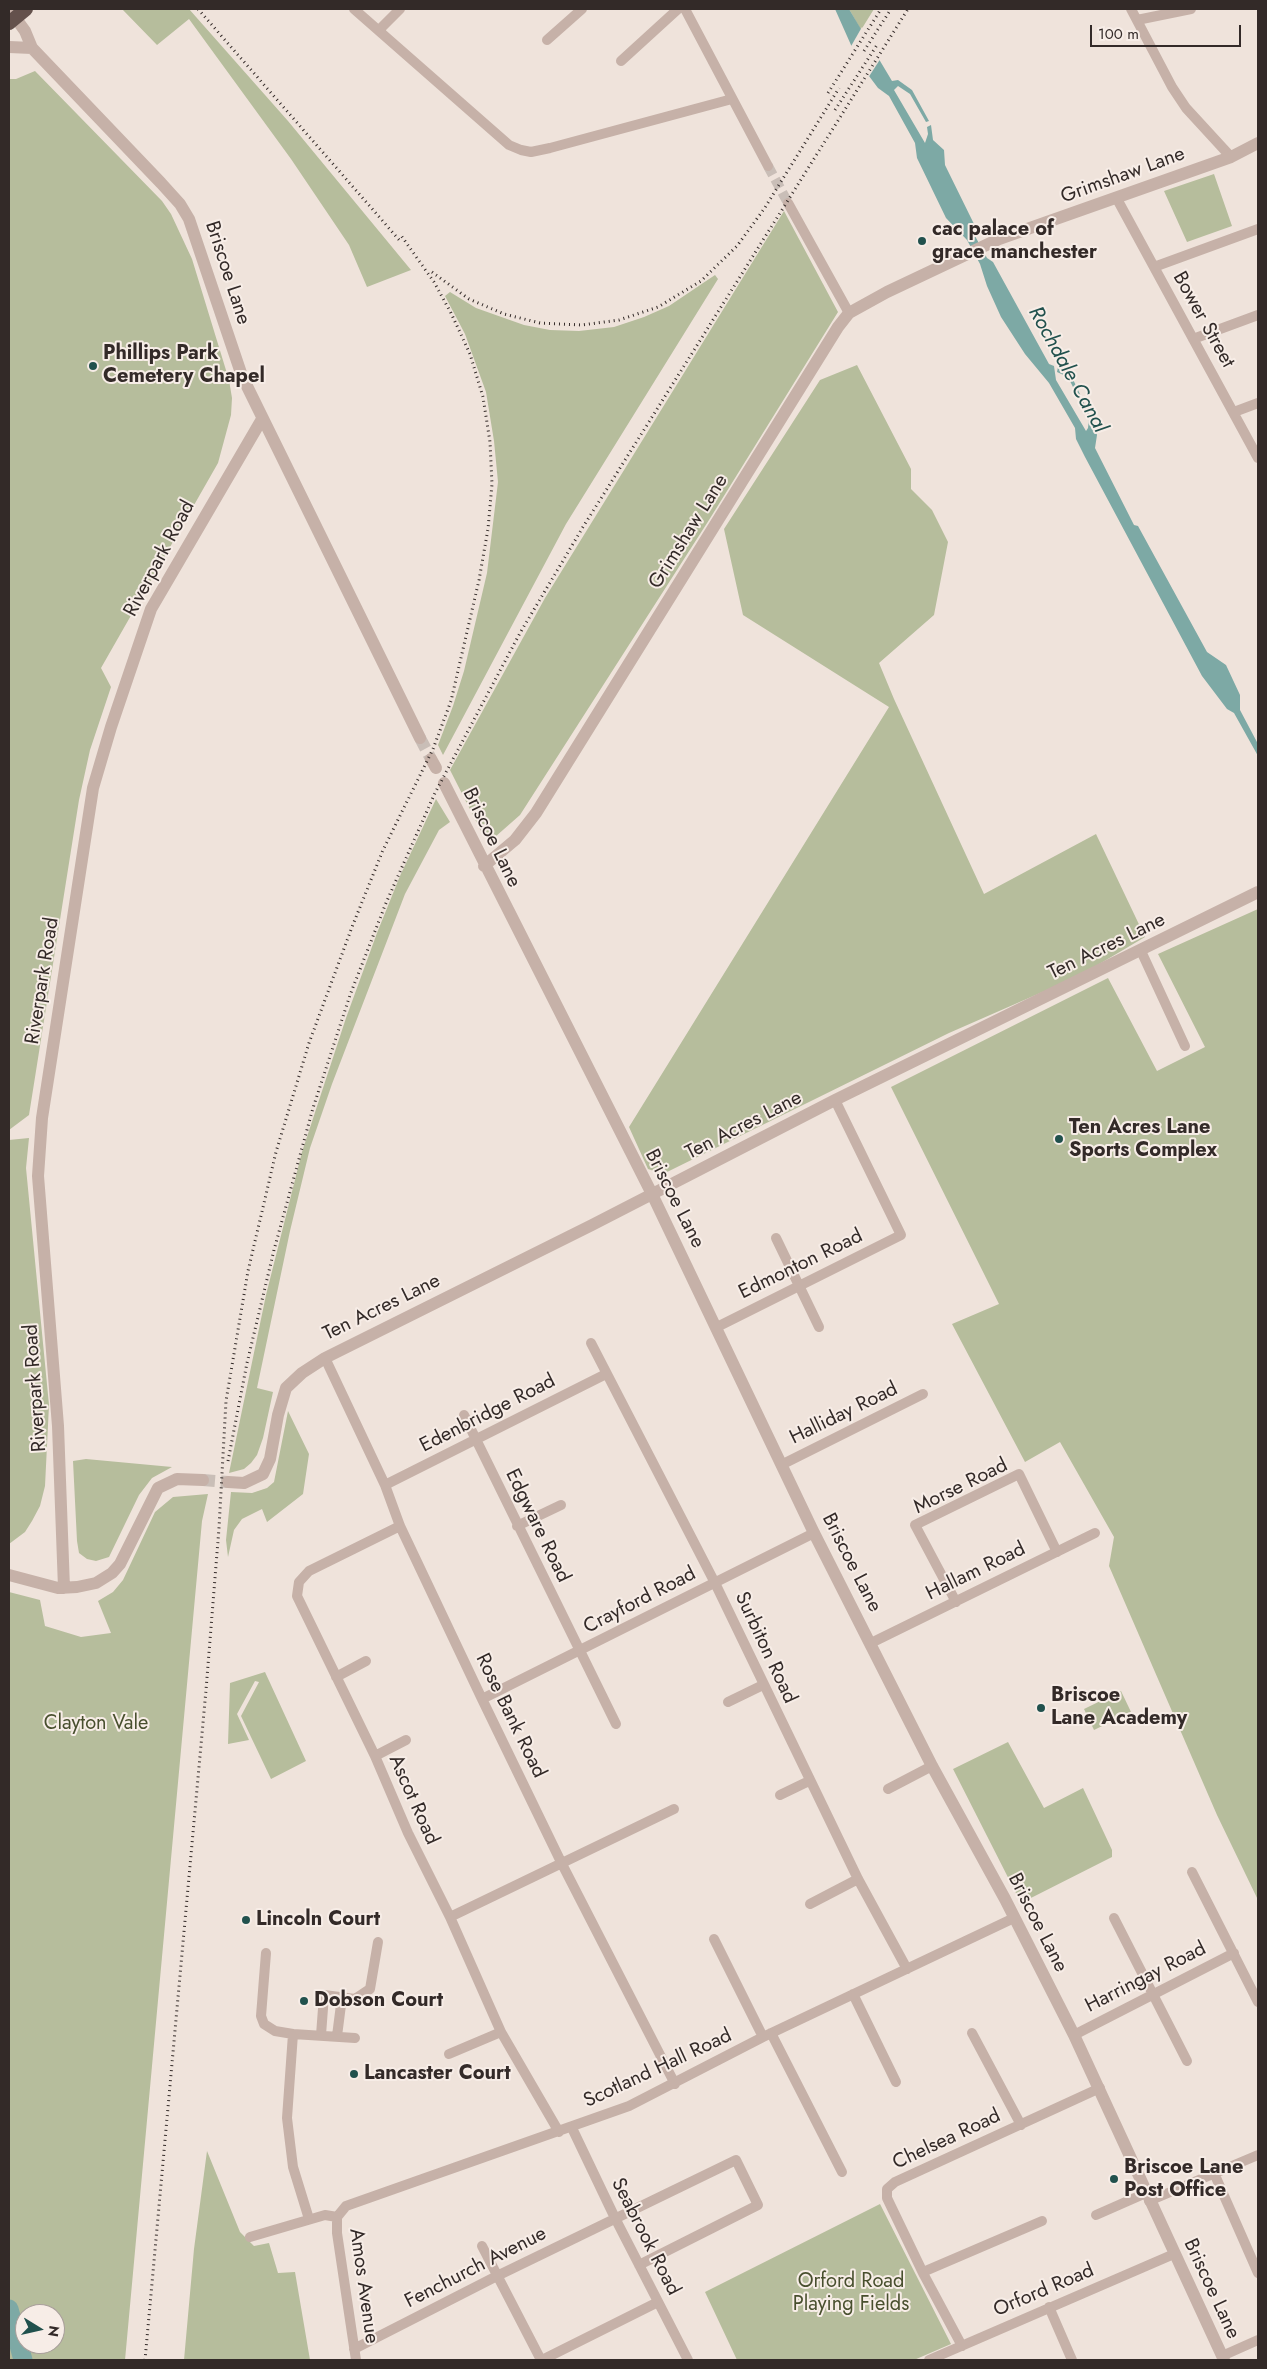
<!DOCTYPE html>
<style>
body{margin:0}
#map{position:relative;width:1267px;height:2369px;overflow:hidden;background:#efe3db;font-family:Jost,sans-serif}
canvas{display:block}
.frame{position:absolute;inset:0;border:10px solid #332a28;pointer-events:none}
.north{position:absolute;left:15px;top:2304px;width:50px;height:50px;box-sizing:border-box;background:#f7ede7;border:1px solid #a99f9b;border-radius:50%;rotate:99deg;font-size:14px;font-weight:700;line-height:20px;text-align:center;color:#332a28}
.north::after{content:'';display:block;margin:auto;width:18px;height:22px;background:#21514d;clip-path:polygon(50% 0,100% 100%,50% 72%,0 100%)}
.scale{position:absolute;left:1090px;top:25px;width:151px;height:22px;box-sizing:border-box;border:2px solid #332a28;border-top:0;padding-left:6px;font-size:15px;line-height:18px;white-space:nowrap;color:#332a28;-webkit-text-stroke:4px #f7ede7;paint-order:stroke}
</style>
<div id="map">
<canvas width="1267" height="2369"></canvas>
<div class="frame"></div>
<div class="north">N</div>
<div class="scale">100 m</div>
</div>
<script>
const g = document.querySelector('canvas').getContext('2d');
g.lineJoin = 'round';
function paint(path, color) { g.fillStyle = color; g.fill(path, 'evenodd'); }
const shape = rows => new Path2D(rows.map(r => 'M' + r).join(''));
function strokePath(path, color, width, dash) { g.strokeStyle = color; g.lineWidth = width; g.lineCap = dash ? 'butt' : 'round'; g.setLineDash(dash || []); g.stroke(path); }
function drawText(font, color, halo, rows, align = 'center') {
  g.font = font + ' Jost,sans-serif'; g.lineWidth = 4; g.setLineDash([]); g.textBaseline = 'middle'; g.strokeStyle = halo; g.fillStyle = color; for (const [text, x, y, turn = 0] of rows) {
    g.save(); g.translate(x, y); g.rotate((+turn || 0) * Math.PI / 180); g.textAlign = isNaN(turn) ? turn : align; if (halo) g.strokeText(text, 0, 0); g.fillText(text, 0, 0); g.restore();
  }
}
paint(shape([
 [122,9,189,9,288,121,411,270,367,287,349,245,291,159,189,19,157,45],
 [849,9,874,9,861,30],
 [35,71,162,201,171,214,192,259,229,380,232,398,231,415,218,463,101,668,111,687,90,750,79,800,29,1115,9,1130,9,79,16,79],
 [1214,174,1232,226,1187,242,1164,191],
 [784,211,838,312,709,520,520,815,495,837,482,833,450,770,545,598],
 [715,275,718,279,566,524,443,755,438,745,453,706,464,671,487,573,498,482,494,441,486,392,465,334,445,296,450,292,476,308,524,325,550,330,579,331,614,327,644,317,669,306],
 [857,365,911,469,911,489,932,510,948,542,934,615,879,663,894,699,984,894,1096,834,1145,937,1079,976,949,1033,663,1174,648,1169,629,1127,889,707,743,615,724,529,820,380],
 [436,799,450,822,439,830,405,894,332,1084,310,1148,290,1231,257,1388,273,1392,263,1438,257,1455,251,1463,244,1469,229,1473,266,1295,302,1152,346,1018,377,933,400,876],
 [1258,909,1258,1900,1217,1815,1109,1566,1114,1537,1060,1442,1025,1462,952,1324,999,1304,891,1087,1108,978,1157,1071,1205,1047,1158,954],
 [29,1138,26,1168,49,1405,45,1486,40,1506,32,1521,25,1532,9,1544,9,1140],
 [288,1411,309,1454,303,1494,267,1522,262,1509,242,1519,234,1530,228,1557,226,1540,231,1492,252,1493,267,1488,274,1482],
 [86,1459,172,1467,152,1478,139,1495,109,1557,96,1561,87,1559,79,1553,77,1541,73,1461],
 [208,1494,202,1521,125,2360,9,2360,9,1592,40,1600,45,1626,81,1637,111,1633,98,1601,113,1592,123,1580,155,1512,173,1497],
 [25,2314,55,2314,55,2344,25,2344],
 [265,1672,306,1761,271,1779,241,1716,259,1682,255,1681,237,1714,249,1740,228,1744,230,1683],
 [1121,1691,1131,1712,1094,1730,1084,1709],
 [1008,1742,1044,1808,1083,1788,1112,1850,1112,1857,1021,1903,953,1769],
 [207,2151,240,2232,254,2246,269,2243,278,2273,295,2272,310,2360,184,2360,194,2249],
 [880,2204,951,2344,914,2360,737,2360,705,2292]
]), '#b6bd9c');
paint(shape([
 [835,9,849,9,892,81,898,80,912,90,929,121,926,122,910,94,898,86,894,90,925,143,928,134,927,127,931,125,933,140,944,150,945,165,974,224,975,236,987,258,993,262,1049,364,1054,366,1056,380,1086,431,1088,428,1089,419,1068,377,1057,372,1058,367,1070,373,1094,424,1097,435,1095,448,1134,525,1138,526,1207,652,1226,665,1240,695,1240,710,1258,744,1258,756,1234,713,1227,709,1202,676,1085,457,1076,439,1075,428,1049,383,1025,354,1001,317,987,286,980,264,967,240,946,218,917,158,915,143,889,96,878,88,869,76,851,45]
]), '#7da9a5');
paint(shape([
 [862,27,881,58,868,78,850,48]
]), '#efe3db');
strokePath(shape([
 [9,2309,23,2360]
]), '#7da9a5', 19);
strokePath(shape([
 [768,166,788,203]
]), '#c9beb7', 10, [10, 5]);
strokePath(shape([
 [420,738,431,759],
 [203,1480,228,1482]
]), '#c9beb7', 12, [12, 6]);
strokePath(shape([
 [354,9,509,145,521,150,531,152,550,148,732,99],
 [685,9,768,166],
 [1131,9,1172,87,1186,108,1231,157],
 [1137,20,1191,9],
 [379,30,400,9],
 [547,40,582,9],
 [621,61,678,9],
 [1117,199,1258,458],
 [788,203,849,313],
 [1154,267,1258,229],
 [1193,339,1258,315],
 [1234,412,1258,403],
 [1141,951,1185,1046],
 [776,1238,819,1327],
 [717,1327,901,1235,835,1100],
 [591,1343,715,1583,858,1879,907,1969],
 [325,1358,385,1485,400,1526,482,1699,562,1864,675,2084],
 [464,1415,616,1724],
 [781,1465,923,1394],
 [385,1485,606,1374],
 [400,1526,309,1571,299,1582,297,1596,375,1756,408,1833,450,1917,501,2032,559,2132],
 [517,1526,561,1505],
 [956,1602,915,1525,1019,1474,1057,1552],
 [871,1643,1095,1533],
 [336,1677,366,1661],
 [482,1699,814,1533],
 [728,1702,763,1685],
 [375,1756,406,1740],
 [888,1789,932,1766],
 [780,1795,809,1781],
 [1192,1872,1258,2002],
 [810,1904,858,1879],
 [450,1917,674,1809],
 [1114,1918,1187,2061],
 [714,1939,763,2037],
 [266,1953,261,2016,264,2024,275,2031,293,2034],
 [853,1994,896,2082],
 [771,2033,842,2172],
 [972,2033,1021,2125],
 [321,2035,324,1995,355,1999,370,1989,378,1942],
 [1074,2035,1234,1953],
 [337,2036,342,1997],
 [449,2054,501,2032],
 [572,2128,615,2218,688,2360],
 [1214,2173,1258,2273],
 [1149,2201,1258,2155],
 [1096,2215,1146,2193],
 [337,2217,346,2206,629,2106,763,2037,1014,1918],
 [337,2217,337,2233,356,2360],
 [309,2219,293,2167,287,2118,293,2034,355,2038],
 [250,2237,325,2215,337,2217],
 [482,2246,541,2360],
 [923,2272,1042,2221],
 [1049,2307,1072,2360],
 [962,2346,924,2275,887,2198,887,2189,895,2182,1100,2088],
 [354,2349,497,2276,736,2160,758,2205,639,2265],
 [1222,2356,1258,2340],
 [542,2360,658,2302],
 [929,2360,1174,2254]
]), '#c6b1a8', 10);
strokePath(shape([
 [9,9,25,31,32,48,161,183,180,204,189,219,242,376,420,738],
 [9,47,32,48],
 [431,759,436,768],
 [444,783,652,1194,814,1533,932,1766,1005,1899,1074,2035,1224,2360],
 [484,866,515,840,536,813,838,327,849,313,887,292,999,239,1231,157,1258,143],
 [228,1482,244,1483,263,1474,270,1459,278,1415,286,1388,302,1373,325,1358,592,1225,835,1100,1258,892],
 [9,1575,58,1588,77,1587,96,1583,112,1573,120,1564,158,1488,177,1479,203,1480],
 [64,1588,58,1426,38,1176,42,1118,93,788,111,727,151,609,262,419]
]), '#c6b1a8', 12);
strokePath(shape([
 [9,23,26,9]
]), '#64514c', 14);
strokePath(shape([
 [198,9,401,242],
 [864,51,891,9],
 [828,93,881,9],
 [835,110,877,45],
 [432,272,469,299,504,314,540,323,582,325,619,320,658,307,701,281,737,246,764,209,839,88],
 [228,1461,247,1363,274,1250,313,1108,350,995,386,903,435,793,520,633,583,527,908,9],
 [145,2360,206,1690,219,1528,226,1401,248,1271,276,1152,309,1043,352,927,383,850,433,749,451,701,479,580,488,529,492,484,490,442,483,397,470,354,451,313,434,282,400,234]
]), '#332a28', 3, [1, 4]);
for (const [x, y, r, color] of [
 [922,241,5,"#21514d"],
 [93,366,5,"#21514d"],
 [1059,1139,5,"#21514d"],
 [1041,1708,5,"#21514d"],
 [246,1920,5,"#21514d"],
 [304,2001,5,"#21514d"],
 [354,2074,5,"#21514d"],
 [1114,2179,5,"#21514d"]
]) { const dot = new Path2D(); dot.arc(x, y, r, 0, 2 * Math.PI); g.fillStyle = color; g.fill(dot); strokePath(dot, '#f7ede7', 2); }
drawText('20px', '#332a28', '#f7ede7', [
 ["Grimshaw Lane",1123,176,-20],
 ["Briscoe Lane",227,273,72],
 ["Bower Street",1203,320,61],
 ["Grimshaw Lane",689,532,-58],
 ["Riverpark Road",160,559,-62],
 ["Briscoe Lane",491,838,64],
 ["Ten Acres Lane",1107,947,-26],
 ["Riverpark Road",43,981,-81],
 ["Ten Acres Lane",744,1126,-27],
 ["Briscoe Lane",674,1199,63],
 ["Edmonton Road",801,1265,-26],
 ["Ten Acres Lane",382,1308,-26],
 ["Riverpark Road",36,1388,-94],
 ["Edenbridge Road",488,1414,-27],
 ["Halliday Road",844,1414,-26],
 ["Morse Road",961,1487,-26],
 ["Edgware Road",537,1526,64],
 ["Briscoe Lane",851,1563,63],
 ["Hallam Road",976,1572,-26],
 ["Crayford Road",640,1601,-27],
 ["Surbiton Road",765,1648,65],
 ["Rose Bank Road",510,1716,64],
 ["Ascot Road",413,1800,66],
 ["Briscoe Lane",1037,1923,63],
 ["Harringay Road",1146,1978,-27],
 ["Scotland Hall Road",658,2069,-25],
 ["Chelsea Road",947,2140,-25],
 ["Seabrook Road",645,2237,63],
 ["Fenchurch Avenue",476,2268,-27],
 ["Amos Avenue",363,2286,82],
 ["Briscoe Lane",1211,2289,65],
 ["Orford Road",1044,2291,-23]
]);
drawText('bold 20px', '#332a28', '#f7ede7', [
 ["cac palace of",932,230],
 ["grace manchester",932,253],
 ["Phillips Park",103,354],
 ["Cemetery Chapel",103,377],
 ["Ten Acres Lane",1069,1128],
 ["Sports Complex",1069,1151],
 ["Briscoe",1051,1696],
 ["Lane Academy",1051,1719],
 ["Lincoln Court",256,1920],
 ["Dobson Court",314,2001],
 ["Lancaster Court",364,2074],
 ["Briscoe Lane",1124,2168],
 ["Post Office",1124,2191]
], 'left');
drawText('20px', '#484f2e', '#f7ede7', [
 ["Clayton Vale",96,1724],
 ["Orford Road",851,2282],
 ["Playing Fields",851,2305]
]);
drawText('italic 21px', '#21514d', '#f7ede7', [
 ["Rochdale Canal",1067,370,61]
]);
</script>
